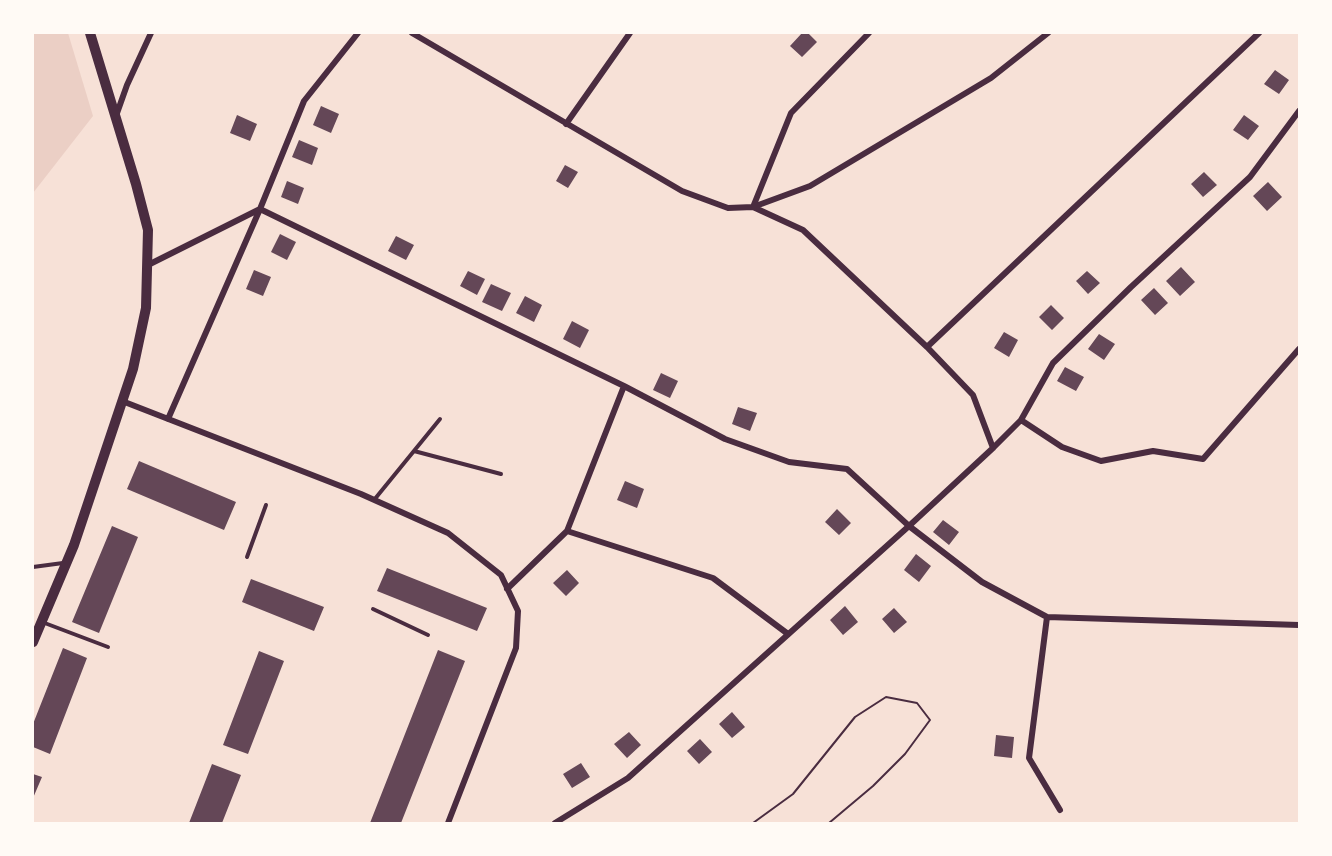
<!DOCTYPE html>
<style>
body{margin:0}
#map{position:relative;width:1332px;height:856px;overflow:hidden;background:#f7e1d7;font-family:Mulish,sans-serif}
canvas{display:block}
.frame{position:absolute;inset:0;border:34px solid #fffaf5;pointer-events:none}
</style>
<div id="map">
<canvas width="1332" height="856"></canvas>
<div class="frame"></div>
</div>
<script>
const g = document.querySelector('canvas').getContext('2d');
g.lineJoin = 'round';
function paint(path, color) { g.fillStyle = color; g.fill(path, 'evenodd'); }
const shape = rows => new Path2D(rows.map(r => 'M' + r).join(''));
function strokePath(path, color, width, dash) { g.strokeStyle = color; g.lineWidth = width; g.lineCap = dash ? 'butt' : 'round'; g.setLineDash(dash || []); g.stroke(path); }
paint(shape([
 [33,33,68,33,93,116,33,193]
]), '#ebcfc5');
paint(shape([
 [802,33,808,33,817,42,802,57,790,46],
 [1275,70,1289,80,1279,94,1264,84],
 [321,106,339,114,331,133,313,125],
 [237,115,257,124,250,141,230,133],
 [1244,115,1259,126,1248,140,1233,130],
 [299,140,318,148,312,165,292,157],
 [565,165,578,172,568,188,556,181],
 [1204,172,1217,185,1203,197,1191,184],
 [287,181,304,188,298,204,281,197],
 [1268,182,1282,197,1267,211,1253,196],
 [280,234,296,242,287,260,271,252],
 [396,236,414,245,406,260,388,251],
 [1181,267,1195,282,1180,296,1166,281],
 [254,270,271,277,263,296,246,289],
 [468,271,485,279,477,295,460,286],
 [1087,271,1100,283,1088,294,1076,281],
 [491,284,511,293,502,311,482,302],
 [1154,288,1168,303,1155,315,1141,300],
 [525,296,542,305,534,322,516,313],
 [1051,305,1064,318,1052,330,1039,317],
 [572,321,589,330,580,348,563,339],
 [1004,332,1018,340,1009,357,994,348],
 [1099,334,1115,344,1104,360,1088,349],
 [1065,367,1084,377,1076,391,1057,381],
 [661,373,678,381,670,398,653,390],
 [738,407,757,413,750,431,732,424],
 [139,461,236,502,224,530,127,489],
 [625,481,644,489,637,508,617,500],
 [837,509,851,523,839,535,825,522],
 [943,520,959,532,949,545,933,532],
 [112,526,138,537,99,633,72,622],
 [916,554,931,566,919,582,904,570],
 [387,568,487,608,477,631,377,591],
 [567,570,579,583,566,596,553,583],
 [251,579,324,607,314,631,242,602],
 [845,606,858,622,843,635,830,620],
 [894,608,907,622,894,633,882,619],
 [63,648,87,658,50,754,33,747,33,724],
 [438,650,465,661,401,823,370,823],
 [259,651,284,661,248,754,223,745],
 [732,712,745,727,732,738,719,724],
 [629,732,641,745,627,758,614,744],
 [996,735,1014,737,1012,758,994,756],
 [700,739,712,752,699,764,687,751],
 [581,763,590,777,572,788,563,774],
 [212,764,241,775,222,823,189,823],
 [33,774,42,777,33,798]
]), '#644757');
strokePath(shape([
 [753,823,793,794,855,717,886,697,917,703,930,720,905,754,873,786,829,823]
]), '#4a2c40', 2);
strokePath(shape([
 [414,451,501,474],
 [374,500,440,419],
 [247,557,266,505],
 [33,567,63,563],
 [373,609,428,635],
 [42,622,108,647]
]), '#4a2c40', 4);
strokePath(shape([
 [412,33,682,191,728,208,753,207,803,230,927,347,973,395,993,448],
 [116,116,127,85,151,33],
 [566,124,630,33],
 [753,207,810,186,991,78,1048,33],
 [753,207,791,113,869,33],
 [148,265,260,209,624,386,725,439,789,462,847,469,909,526,982,582,1047,617,1299,625],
 [927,347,1259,33],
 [122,401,361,494,448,533,501,575,518,611,516,648,448,823],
 [168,419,260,209,304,101,358,33],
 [1021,420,1062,447,1101,461,1153,451,1203,459,1299,349],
 [567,531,713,578,788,634],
 [507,589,567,531,624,386],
 [1047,617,1029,758,1060,810],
 [555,823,628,778,909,526,993,448,1021,420,1053,363,1131,287,1250,177,1299,111]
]), '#4a2c40', 6);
strokePath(shape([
 [33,642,74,545,133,369,146,308,148,230,136,184,90,33]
]), '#4a2c40', 10);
</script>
